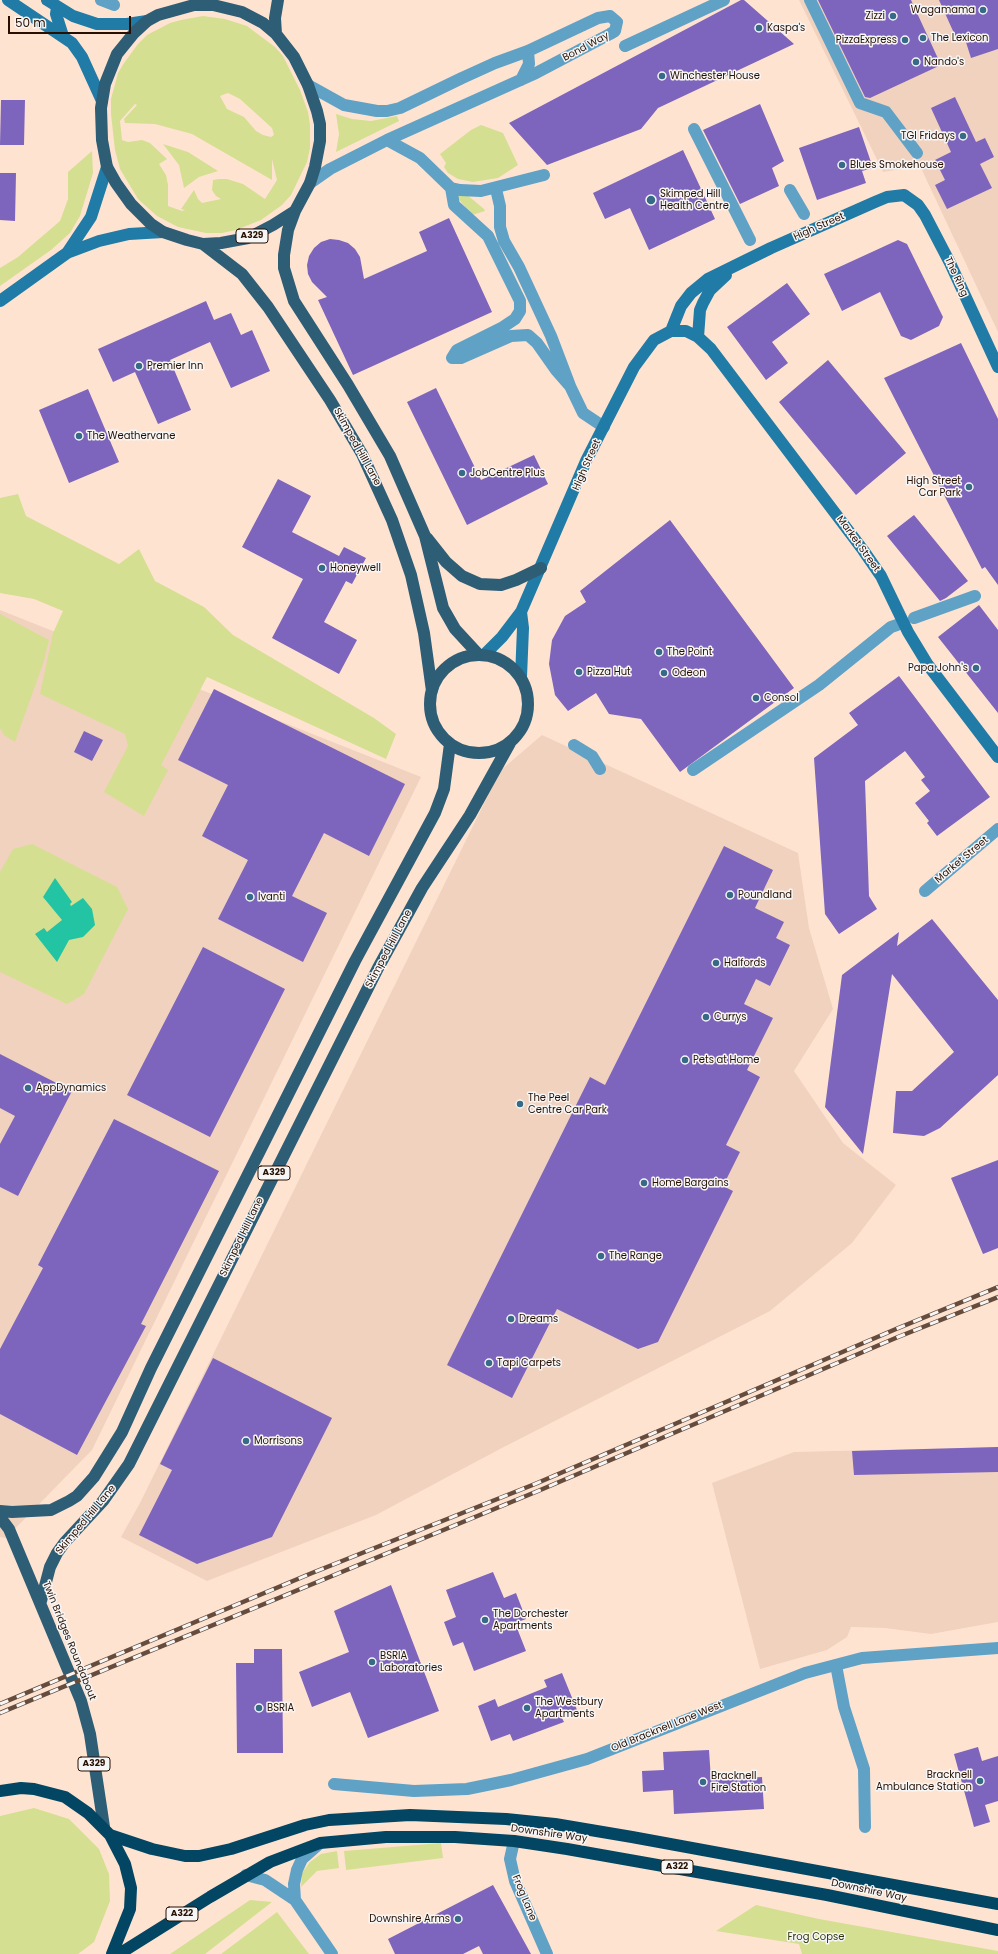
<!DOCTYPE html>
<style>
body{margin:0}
#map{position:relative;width:998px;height:1954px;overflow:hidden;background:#ffe3d1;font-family:Poppins,sans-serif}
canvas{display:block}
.scale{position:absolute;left:8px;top:16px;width:123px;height:18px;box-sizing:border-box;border:2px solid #270f01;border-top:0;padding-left:5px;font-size:12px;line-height:14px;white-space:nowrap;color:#270f01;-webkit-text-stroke:3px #f6f6f6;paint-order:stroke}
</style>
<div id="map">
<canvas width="998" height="1954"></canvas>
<div class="scale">50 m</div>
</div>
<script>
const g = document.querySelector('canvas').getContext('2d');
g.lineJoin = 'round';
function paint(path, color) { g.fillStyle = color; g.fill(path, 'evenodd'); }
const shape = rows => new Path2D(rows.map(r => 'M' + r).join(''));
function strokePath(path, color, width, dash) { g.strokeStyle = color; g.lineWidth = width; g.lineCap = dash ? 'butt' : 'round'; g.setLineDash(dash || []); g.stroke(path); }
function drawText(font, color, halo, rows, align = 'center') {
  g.font = font + ' Poppins,sans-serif'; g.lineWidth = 3; g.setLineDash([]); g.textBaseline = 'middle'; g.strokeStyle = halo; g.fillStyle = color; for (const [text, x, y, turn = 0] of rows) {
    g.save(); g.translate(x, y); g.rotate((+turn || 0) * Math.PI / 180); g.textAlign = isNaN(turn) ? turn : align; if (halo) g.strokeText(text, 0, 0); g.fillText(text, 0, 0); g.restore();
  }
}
paint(shape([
 [799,0,998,0,998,332,920,166,883,172],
 [0,610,421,777,92,1450,6,1538,0,1537],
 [542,735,798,853,809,928,833,1009,794,1071,843,1143,896,1185,852,1243,770,1311,500,1449,376,1515,207,1581,121,1537,140,1503,500,771],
 [998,1447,998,1622,931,1634,885,1628,851,1627,847,1637,827,1650,760,1669,712,1483,794,1452]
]), '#f1d2bf');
paint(shape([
 [203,16,225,19,247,26,275,47,283,56,300,90,308,112,310,125,310,148,307,162,291,195,282,205,261,220,236,230,222,233,206,233,178,227,157,216,138,199,120,169,115,150,111,114,111,99,118,73,124,63,138,44,147,35,170,23,181,20],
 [228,93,240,99,272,128,274,135,271,137,263,135,256,131,244,117,227,109,220,96],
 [135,104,137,105,124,119,125,123,155,124,192,134,272,180,272,159,277,180,265,199,243,184,227,179,219,179,213,180,212,190,216,196,221,199,202,203,198,199,194,190,181,209,185,210,182,211,168,206,168,185,166,175,159,164,167,159,150,143,142,140,128,142,122,140,120,121],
 [336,114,352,119,371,121,397,116,399,121,336,152,339,134],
 [481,125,503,133,518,165,498,178,473,182,458,179,448,173,444,167,446,163,440,154,471,130],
 [163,144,188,152,218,171,199,177,184,188,179,165],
 [92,151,93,173,80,216,70,233,51,250,0,286,0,268,18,257,60,221,68,199,68,172],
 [459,194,466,194,484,209,485,211,472,215,457,197],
 [18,494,26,516,119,564,139,549,155,581,204,607,233,635,374,718,396,734,386,759,207,677,161,765,168,770,144,816,104,792,128,746,125,734,40,694,53,633,63,611,34,599,0,593,0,498],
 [0,614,49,640,44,661,15,742,4,735,0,728],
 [32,844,117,887,128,909,84,994,67,1004,0,972,0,872,13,849],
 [34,1808,69,1819,99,1849,109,1874,110,1901,94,1942,78,1954,0,1954,0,1816],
 [441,1843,443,1858,346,1870,344,1851],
 [337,1851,339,1868,317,1871,301,1887,302,1873,310,1862,321,1854],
 [250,1900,272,1902,205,1954,170,1954],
 [756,1905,819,1919,998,1951,998,1954,802,1954,799,1944,716,1931],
 [277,1912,309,1954,221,1954]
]), '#d5df91');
paint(shape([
 [55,878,72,902,70,904,71,906,83,898,92,909,95,925,83,937,69,940,57,962,35,934,44,928,47,932,62,920,43,897]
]), '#22c4a4');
paint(shape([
 [741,0,744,0,794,44,658,108,641,129,547,165,509,123],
 [818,0,911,0,941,65,870,98,865,97],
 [939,0,998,0,998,49,971,58,965,39,958,42],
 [955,97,976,142,985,138,994,157,980,164,992,188,947,209,935,185,945,180,935,160,951,152,931,108],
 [1,100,25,100,24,145,0,145],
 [760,104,784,161,772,168,779,186,740,204,703,130],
 [859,127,873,168,862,171,866,183,817,200,799,148],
 [683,150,715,219,649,250,630,208,605,219,593,193],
 [0,173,16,173,15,221,0,220],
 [449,218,492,312,353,375,318,300,327,297,312,282,308,274,307,265,309,256,314,248,321,242,330,239,339,240,348,243,355,249,360,257,364,279,427,251,419,232],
 [898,240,907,244,943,317,939,326,911,340,901,336,880,292,842,311,824,274],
 [787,283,810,314,772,342,788,363,766,380,727,327],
 [206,301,214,320,231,313,241,335,252,330,270,371,231,388,210,342,170,360,191,410,158,424,135,372,113,382,98,349],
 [961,343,998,419,998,585,985,567,982,569,884,378],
 [828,360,906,453,856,495,779,402],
 [436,388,481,480,534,455,548,484,467,525,407,402],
 [88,389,119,462,69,483,39,410],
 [278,479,311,496,292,532,339,556,344,547,366,558,352,584,346,581,324,622,357,640,339,674,272,638,303,579,242,547],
 [914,515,968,581,946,598,940,601,887,536],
 [670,520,794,688,680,772,641,719,609,714,596,693,568,711,555,695,549,664,552,640,565,616,586,602,580,591],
 [979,605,998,630,998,713,938,637],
 [899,676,990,797,937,836,927,823,929,821,915,803,930,791,921,780,925,777,905,751,865,781,869,896,877,909,839,934,825,914,814,758,858,725,849,713],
 [214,689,405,784,369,856,324,833,292,896,327,913,303,962,218,919,248,860,202,836,228,785,178,760],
 [84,731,103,740,92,761,74,752],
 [724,846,773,870,755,908,784,922,776,938,790,945,770,986,756,979,744,1004,773,1018,747,1070,760,1077,726,1145,740,1152,723,1186,733,1191,658,1342,638,1349,557,1309,512,1398,447,1365,590,1077,605,1085],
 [932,919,998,1000,998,1075,940,1128,924,1136,893,1133,896,1091,912,1091,954,1052,892,974,863,1154,825,1107,842,975,899,932,897,946],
 [203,947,285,989,210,1137,127,1095],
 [0,1054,72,1091,18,1196,0,1187,0,1144,15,1116,0,1108],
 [114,1119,219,1171,141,1324,146,1326,77,1455,0,1414,0,1349,43,1268,38,1265],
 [998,1160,998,1248,983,1254,951,1178],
 [213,1358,332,1418,272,1537,197,1564,139,1535,172,1470,160,1464],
 [998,1447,998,1472,854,1475,852,1451],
 [493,1572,504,1598,516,1593,526,1619,515,1623,526,1651,474,1671,463,1642,453,1646,444,1622,456,1617,446,1590],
 [391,1585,439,1711,368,1738,350,1692,312,1707,299,1672,349,1652,334,1611],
 [254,1649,282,1649,283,1753,237,1753,236,1663,254,1663],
 [562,1673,577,1710,561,1716,564,1722,513,1741,510,1734,491,1741,478,1706,495,1699,498,1707,547,1687,544,1680],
 [978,1747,982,1761,998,1756,998,1801,985,1805,990,1822,974,1827,954,1754],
 [709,1750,711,1780,762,1777,764,1809,674,1814,673,1790,643,1792,642,1771,664,1770,663,1752],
 [493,1885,531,1954,483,1954,479,1946,463,1954,395,1954,388,1939]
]), '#7d64bc');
strokePath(shape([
 [101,0,114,5],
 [810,0,860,103,886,112,917,153],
 [625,46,724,0],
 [521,80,529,64,528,51],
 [308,85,344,105,377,111,387,111,400,108,462,78,495,63,528,51,598,18,610,16,617,22,615,31,610,34,536,73,387,140,330,169,310,183],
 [694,129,750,240],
 [387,140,420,158,451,188,460,190,481,191,544,175],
 [451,188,454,205,488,236,520,301,520,311,515,319,503,327,457,350,452,358,461,358,511,336,528,335,537,343,556,370,570,386],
 [496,189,500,206,500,227,504,241,519,267,551,336,570,386,583,413,604,427],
 [790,190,804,214],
 [914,618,975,596],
 [574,745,592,756,600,769],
 [693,770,819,685,891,627,897,625],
 [925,891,998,829],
 [836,1665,844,1707,864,1769,865,1827],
 [334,1784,414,1791,467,1789,511,1780,587,1759,805,1673,862,1658,998,1648],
 [514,1841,510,1859,515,1881,547,1954],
 [246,1875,265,1880,295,1900,332,1954],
 [295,1900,294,1884,297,1870,302,1859,319,1844]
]), '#60a1c6', 12);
strokePath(shape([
 [8,0,72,43,82,57,102,101],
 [47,0,73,16,97,24,127,24,147,21],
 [57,7,56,14,63,36],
 [67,253,91,217,107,167],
 [0,301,67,253,99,241,129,234,163,232],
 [671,331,681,306,691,293,708,279,771,248,875,202,887,197,904,195,918,205,925,215,950,263,998,367],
 [698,337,700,310,703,303,710,290,726,275],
 [484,655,502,637,521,612,586,461,634,367,654,340,671,331,686,331,698,337,711,349,863,550,881,576,908,632,928,665,998,757],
 [521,677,523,628,521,612]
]), '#207ba6', 12);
strokePath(shape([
 [194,5,213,5,242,12,263,23,276,34,294,57,308,85,317,111,320,124,320,141,315,167,310,183,295,211,273,225,248,238,221,243,203,244,187,240,163,232,151,224,131,204,116,183,107,167,102,140,101,108,105,84,117,54,134,33,147,21,158,15,194,5],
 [276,34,275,18,278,0],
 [295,211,288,230,284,255,284,268,294,301,348,385,390,456,425,536,443,608,455,629,479,655],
 [203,244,242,274,268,307,330,400,362,454,392,520,411,575,424,633,432,691],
 [427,538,446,562,462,576,480,584,501,585,516,580,541,568],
 '430 704a49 49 0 1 1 98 0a49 49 0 1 1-98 0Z',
 [0,1511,12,1512,51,1510,69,1501,77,1496,94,1477,122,1432,151,1368,355,961,435,813,444,789,450,744],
 [0,1517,9,1529,81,1701,90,1734,104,1827],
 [41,1601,50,1567,57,1553,65,1542,103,1501,129,1464,378,968,422,888,470,815,510,743]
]), '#2e5d76', 12);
strokePath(shape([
 [0,1791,21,1788,34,1789,65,1797,88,1813,110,1835,125,1864,131,1888,130,1909,112,1954],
 [110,1835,152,1849,185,1856,199,1856,231,1849,305,1825,329,1820,410,1815,506,1819,555,1824,632,1837,998,1904],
 [119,1954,210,1897,270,1862,320,1843,386,1837,455,1837,514,1841,567,1849,827,1895,998,1930]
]), '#024663', 12);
const rail = shape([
 [0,1704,312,1573,535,1484,896,1329,998,1287],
 [0,1713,538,1491,898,1337,998,1297]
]);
strokePath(rail, '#654c3d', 4.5);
strokePath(rail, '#f6f6f6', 3, [9]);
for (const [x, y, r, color] of [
 [983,10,4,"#366a86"],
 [893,16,4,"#366a86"],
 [759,28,4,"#366a86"],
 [923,38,4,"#366a86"],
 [905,40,4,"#366a86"],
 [916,62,4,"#366a86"],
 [662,76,4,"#366a86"],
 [963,136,4,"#366a86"],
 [842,165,4,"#366a86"],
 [651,200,5,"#366a86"],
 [139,366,4,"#366a86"],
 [79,436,4,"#366a86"],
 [462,473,4,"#366a86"],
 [969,487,4,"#366a86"],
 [322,568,4,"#366a86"],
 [659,652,4,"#366a86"],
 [976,668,4,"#366a86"],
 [579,672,4,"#366a86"],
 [664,673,4,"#366a86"],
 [756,698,4,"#366a86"],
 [730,895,4,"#366a86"],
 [250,897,4,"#366a86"],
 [716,963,4,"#366a86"],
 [706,1017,4,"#366a86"],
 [685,1060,4,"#366a86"],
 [28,1088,4,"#366a86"],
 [520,1104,4,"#366a86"],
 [644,1183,4,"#366a86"],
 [601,1256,4,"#366a86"],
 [511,1319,4,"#366a86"],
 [489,1363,4,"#366a86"],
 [246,1441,4,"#366a86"],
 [485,1620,4,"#366a86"],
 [372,1662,4,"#366a86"],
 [259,1708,4,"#366a86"],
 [527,1708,4,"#366a86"],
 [980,1781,4,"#366a86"],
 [703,1782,4,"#366a86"],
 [458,1919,4,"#366a86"]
]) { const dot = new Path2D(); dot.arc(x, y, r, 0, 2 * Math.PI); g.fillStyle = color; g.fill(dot); strokePath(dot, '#f6f6f6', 1.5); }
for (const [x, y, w] of [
 [252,236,32],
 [274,1173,32],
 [94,1764,32],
 [677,1867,32],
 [182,1914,32]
]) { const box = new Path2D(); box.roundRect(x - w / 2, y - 7, w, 14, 3); g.fillStyle = '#f6f6f6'; g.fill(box); strokePath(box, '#270f01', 1); }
drawText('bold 9px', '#270f01', null, [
 ["A329",252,236],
 ["A329",274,1173],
 ["A329",94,1764],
 ["A322",677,1867],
 ["A322",182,1914]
]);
drawText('10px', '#270f01', '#f6f6f6', [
 ["Wagamama",975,10,"right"],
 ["Zizzi",885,16,"right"],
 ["Kaspa's",767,28],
 ["The Lexicon",931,38],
 ["PizzaExpress",897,40,"right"],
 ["Nando's",924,62],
 ["Winchester House",670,76],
 ["TGI Fridays",955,136,"right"],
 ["Blues Smokehouse",850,165],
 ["Skimped Hill",660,194],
 ["Health Centre",660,206],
 ["Premier Inn",147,366],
 ["The Weathervane",87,436],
 ["JobCentre Plus",470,473],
 ["High Street",961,481,"right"],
 ["Car Park",961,493,"right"],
 ["Honeywell",330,568],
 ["The Point",667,652],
 ["Papa John's",968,668,"right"],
 ["Pizza Hut",587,672],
 ["Odeon",672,673],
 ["Consol",764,698],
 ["Poundland",738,895],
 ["Ivanti",258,897],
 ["Halfords",724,963],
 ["Currys",714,1017],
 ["Pets at Home",693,1060],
 ["AppDynamics",36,1088],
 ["The Peel",528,1098],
 ["Centre Car Park",528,1110],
 ["Home Bargains",652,1183],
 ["The Range",609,1256],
 ["Dreams",519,1319],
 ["Tapi Carpets",497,1363],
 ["Morrisons",254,1441],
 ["The Dorchester",493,1614],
 ["Apartments",493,1626],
 ["BSRIA",380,1656],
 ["Laboratories",380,1668],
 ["The Westbury",535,1702],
 ["Apartments",535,1714],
 ["BSRIA",267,1708],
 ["Bracknell",972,1775,"right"],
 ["Ambulance Station",972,1787,"right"],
 ["Bracknell",711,1776],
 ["Fire Station",711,1788],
 ["Downshire Arms",450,1919,"right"]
], 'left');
drawText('10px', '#270f01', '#f6f6f6', [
 ["Bond Way",586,47,-28],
 ["High Street",819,227,-24],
 ["The Ring",956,277,65],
 ["Skimped Hill Lane",357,447,61],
 ["High Street",587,465,-66],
 ["Market Street",858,544,54],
 ["Market Street",962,860,-40],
 ["Skimped Hill Lane",389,949,-62],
 ["Skimped Hill Lane",242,1237,-64],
 ["Skimped Hill Lane",86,1520,-50],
 ["Twin Bridges Roundabout",69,1641,68],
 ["Old Bracknell Lane West",667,1727,-22],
 ["Downshire Way",549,1834,8],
 ["Downshire Way",869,1891,12],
 ["Frog Lane",524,1898,68]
]);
drawText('10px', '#303506', '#f6f6f6', [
 ["Frog Copse",816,1937]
]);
</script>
